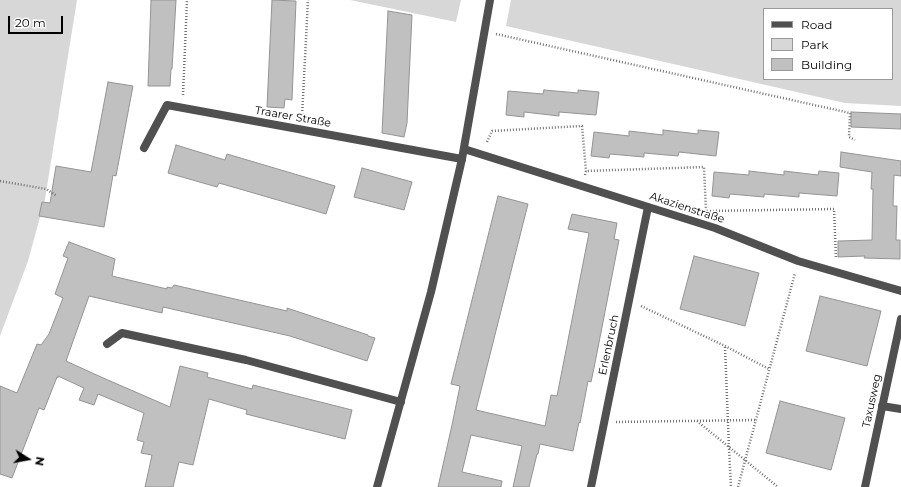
<!DOCTYPE html>
<meta charset="utf-8">
<style>
body{margin:0}
#map{position:relative;width:901px;height:487px;overflow:hidden;background:#fff;font-family:Montserrat,sans-serif}
canvas{display:block}
.legend{position:absolute;left:763px;top:8px;width:130px;height:72px;box-sizing:border-box;background:#fff;border:1px solid #999;margin:0;padding:5px 7px;list-style:none;font-size:12px;color:#000}
.legend li{display:flex;align-items:center;gap:8px;height:20px}
.legend b{width:20px;border:1px solid #999}
.north{position:absolute;left:8px;top:439px;width:40px;height:40px;-webkit-text-stroke:3px #fff;paint-order:stroke;rotate:101deg;font-size:11px;font-weight:700;line-height:16px;text-align:center;color:#000}
.north::after{content:'';display:block;margin:auto;width:14px;height:18px;background:#000;clip-path:polygon(50% 0,100% 100%,50% 72%,0 100%)}
.scale{position:absolute;left:8px;top:16px;width:55px;height:18px;box-sizing:border-box;border:2px solid #000;border-top:0;padding-left:5px;font-size:12px;line-height:14px;white-space:nowrap;color:#000;-webkit-text-stroke:3px #fff;paint-order:stroke}
</style>
<div id="map">
<canvas width="901" height="487"></canvas>
<ul class="legend">
<li><b style="height:5px;background:#505050"></b>Road</li>
<li><b style="height:11px;background:#d7d7d7"></b>Park</li>
<li><b style="height:11px;background:#c0c0c0"></b>Building</li>
</ul>
<div class="north">N</div>
<div class="scale">20 m</div>
</div>
<script>
const g = document.querySelector('canvas').getContext('2d');
g.lineJoin = 'round';
function paint(path, color) { g.fillStyle = color; g.fill(path, 'evenodd'); }
const shape = rows => new Path2D(rows.map(r => 'M' + r).join(''));
function strokePath(path, color, width, dash) { g.strokeStyle = color; g.lineWidth = width; g.lineCap = dash ? 'butt' : 'round'; g.setLineDash(dash || []); g.stroke(path); }
function drawText(font, color, halo, rows, align = 'center') {
  g.font = font + ' Montserrat,sans-serif'; g.lineWidth = 3; g.setLineDash([]); g.textBaseline = 'middle'; g.strokeStyle = halo; g.fillStyle = color; for (const [text, x, y, turn = 0] of rows) {
    g.save(); g.translate(x, y); g.rotate((+turn || 0) * Math.PI / 180); g.textAlign = isNaN(turn) ? turn : align; if (halo) g.strokeText(text, 0, 0); g.fillText(text, 0, 0); g.restore();
  }
}
paint(shape([
 [0,0,77,0,45,199,28,261,0,336],
 [350,0,461,0,456,22],
 [511,0,901,0,901,106,845,103,506,26],
 [764,9,892,9,892,79,764,79]
]), '#d7d7d7');
const building = shape([
 [151,0,176,0,172,69,171,69,170,86,148,86,151,0],
 [272,0,296,1,292,100,285,99,284,108,267,107,272,0],
 [388,11,412,15,407,123,404,137,382,133,388,11],
 [108,82,133,86,116,176,113,175,104,227,39,216,42,202,50,203,56,166,91,172,108,82],
 [544,90,578,93,578,90,599,92,596,115,559,112,559,116,524,112,524,117,506,115,508,91,543,94,544,90],
 [851,112,901,114,901,129,851,127,851,112],
 [663,130,698,134,698,130,719,132,716,156,679,152,678,156,644,153,644,157,610,154,609,158,591,156,594,132,629,136,629,131,663,135,663,130],
 [176,145,225,160,227,154,335,186,326,214,219,183,217,187,168,173,176,145],
 [841,152,901,161,901,176,894,175,893,206,897,206,896,240,900,240,900,259,864,258,865,256,838,257,838,241,872,240,873,189,871,189,872,172,840,167,841,152],
 [362,168,412,182,404,210,354,197,362,168],
 [749,171,784,175,784,171,818,175,819,171,839,173,837,196,799,193,799,197,764,194,764,197,730,194,729,198,712,196,714,172,749,175,749,171],
 [498,196,528,204,476,410,545,426,551,395,557,396,589,233,568,229,572,214,617,223,614,239,619,240,594,368,591,382,588,381,580,423,579,422,573,451,540,444,538,454,537,454,529,487,513,487,522,446,471,435,462,472,502,481,501,487,438,487,452,425,460,386,451,384,498,196],
 [69,242,115,259,112,276,167,289,167,287,172,288,174,285,287,311,287,308,368,335,368,336,375,338,367,361,290,336,163,307,162,313,89,296,66,361,101,377,170,407,180,366,208,373,207,377,252,389,253,385,352,410,345,439,246,414,247,410,209,399,193,465,179,462,173,487,145,487,152,455,141,453,144,442,137,440,144,413,98,394,94,405,79,400,84,388,58,376,58,378,57,377,44,410,39,408,12,478,0,474,0,386,17,393,37,344,41,345,49,334,63,298,55,294,68,258,63,256,69,242],
 [694,256,759,273,745,326,680,309,694,256],
 [820,296,881,311,867,366,806,351,820,296],
 [780,401,845,418,831,470,766,453,780,401]
]);
paint(building, '#c0c0c0');
strokePath(building, '#949494', 1);
strokePath(shape([
 [496,34,850,113,849,137,855,140],
 [183,95,187,0],
 [302,117,308,0],
 [487,142,492,131,582,126,586,171],
 [585,175,586,171,704,167,706,211],
 [0,181,46,189,57,196],
 [707,211,834,209,836,258],
 [641,306,725,346,769,369],
 [725,347,729,448,731,487],
 [697,421,778,487],
 [616,422,756,420],
 [738,487,795,273]
]), '#727272', 2.5, [1, 2]);
strokePath(shape([
 [882,406,901,409]
]), '#505050', 8);
strokePath(shape([
 [144,148,167,105,462,159],
 [464,149,715,228,798,261,901,291],
 [107,344,122,333,246,360,401,402],
 [591,487,648,207],
 [865,487,901,319]
]), '#505050', 8);
strokePath(shape([
 [377,487,431,292,462,159,490,0]
]), '#505050', 8);
drawText('11px', '#000', '#fff', [
 ["Traarer Straße",293,117,10],
 ["Akazienstraße",687,208,18],
 ["Erlenbruch",609,345,-78],
 ["Taxusweg",872,401,-78]
]);
</script>
